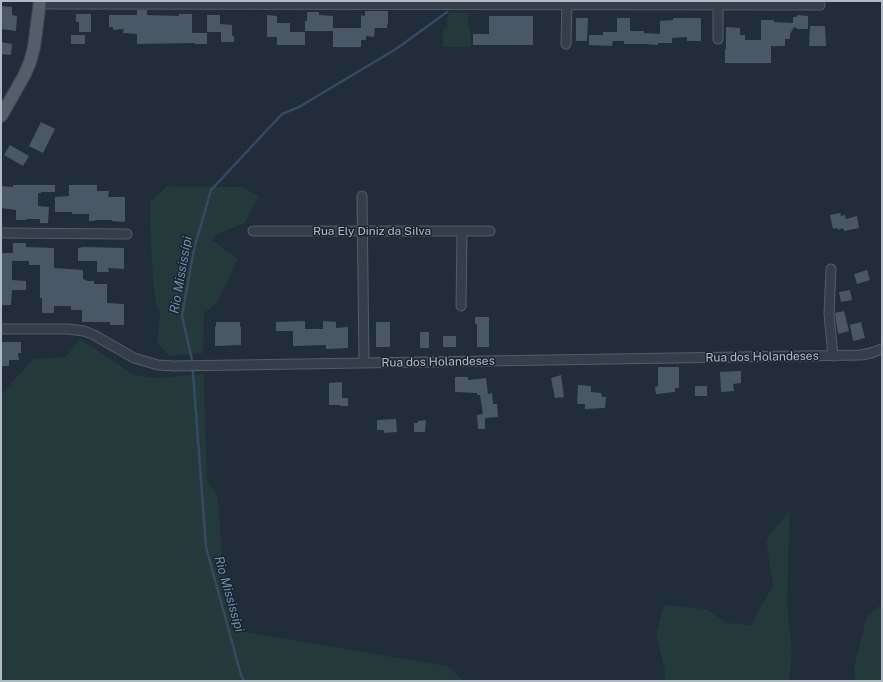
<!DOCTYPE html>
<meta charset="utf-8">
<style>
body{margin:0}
#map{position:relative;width:883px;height:682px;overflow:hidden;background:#212d39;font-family:"Public Sans",sans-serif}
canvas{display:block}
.frame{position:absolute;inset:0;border:2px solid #b0bac5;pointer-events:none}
</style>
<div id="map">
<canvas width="883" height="682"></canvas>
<div class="frame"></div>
</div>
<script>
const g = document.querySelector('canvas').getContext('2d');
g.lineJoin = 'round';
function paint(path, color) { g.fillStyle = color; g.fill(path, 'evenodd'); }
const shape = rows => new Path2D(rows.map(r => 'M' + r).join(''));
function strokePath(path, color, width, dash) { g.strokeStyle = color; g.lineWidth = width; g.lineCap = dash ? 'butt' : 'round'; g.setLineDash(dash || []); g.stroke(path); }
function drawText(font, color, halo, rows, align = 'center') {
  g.font = font + ' "Public Sans",sans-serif'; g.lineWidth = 3; g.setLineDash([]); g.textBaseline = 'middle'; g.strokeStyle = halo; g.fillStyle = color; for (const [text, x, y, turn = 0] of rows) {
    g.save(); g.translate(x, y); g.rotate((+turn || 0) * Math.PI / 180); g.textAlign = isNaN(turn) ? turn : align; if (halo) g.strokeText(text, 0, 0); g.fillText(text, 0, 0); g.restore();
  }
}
paint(shape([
 [450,13,468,13,468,29,470,29,471,47,443,47,443,29,447,29,447,17],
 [167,186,241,187,259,196,245,223,217,234,212,240,238,259,217,303,204,313,203,353,170,356,157,343,160,314,156,305,153,280,150,224,150,202],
 [80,339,134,375,154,378,204,374,207,481,218,496,222,557,240,631,404,659,447,666,464,681,1,681,1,392,4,391,33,359,65,357],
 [790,510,787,602,792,655,789,681,665,681,665,671,656,634,664,605,706,609,727,623,751,625,773,585,766,540],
 [882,604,882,681,855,681,854,667,867,616]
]), '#23393a');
strokePath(shape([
 [244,681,241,675,206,547,192,360,182,316,194,249,211,190,282,114,299,107,396,49,447,12]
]), '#354a60', 2.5);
paint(shape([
 [1,6,12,7,12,15,17,16,16,31,1,29],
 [137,10,147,10,147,15,179,16,179,14,192,14,192,33,207,33,207,44,194,44,194,43,137,44,137,34,123,33,124,29,113,30,113,27,109,27,109,15,137,15],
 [365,11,388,11,388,24,387,24,387,28,375,28,374,37,366,36,366,40,361,40,361,47,333,47,333,31,305,31,305,21,307,21,307,12,319,12,319,15,333,16,333,29,334,28,361,28,361,15,365,16],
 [76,14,91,14,91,32,79,32,79,22,76,22],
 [207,15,220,15,220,24,232,25,232,36,234,36,234,42,221,42,221,32,207,32],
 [267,15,277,16,277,23,290,23,290,32,305,32,305,45,277,45,277,37,267,37],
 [798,15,808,16,808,29,798,29,794,27,790,34,790,39,785,39,785,46,771,46,771,63,725,63,725,49,726,49,726,27,740,28,740,35,745,35,745,40,761,40,761,20,774,20,774,22,793,23,793,17,796,17],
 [489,16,533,16,533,45,473,45,473,34,489,34],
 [576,18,588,18,587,41,576,41],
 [617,18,630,18,630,31,644,31,644,33,660,34,660,21,673,20,673,18,701,18,701,41,687,41,687,37,672,38,672,43,658,43,658,45,645,44,624,44,624,41,613,41,612,46,589,45,589,35,603,35,603,32,617,32],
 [810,26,825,26,826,46,809,46],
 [71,35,85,35,85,44,71,44],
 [1,42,12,44,11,55,1,54],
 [41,122,55,129,43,153,29,146],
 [10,145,29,156,23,166,4,155],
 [13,185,55,185,55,192,41,192,41,193,38,193,38,206,49,207,48,223,40,223,40,219,26,219,26,220,16,220,16,210,1,208,1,186,13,187],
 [69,185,97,185,97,191,109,191,108,197,125,197,125,222,112,221,112,220,95,220,95,221,89,221,89,214,72,214,72,212,55,212,55,197,69,196],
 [840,213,841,216,845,215,846,219,857,216,859,228,844,231,843,228,838,230,837,228,833,229,830,215],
 [13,243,26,243,26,247,54,248,54,268,83,270,83,279,88,281,94,281,94,284,107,284,107,303,124,304,124,325,110,325,110,322,82,322,82,310,71,310,71,306,54,306,54,313,42,313,42,298,40,298,40,265,29,265,29,261,12,261,12,280,26,281,26,290,12,290,11,305,1,305,1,253,13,253],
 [83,247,124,248,124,269,108,268,109,272,97,272,97,261,78,261,78,248],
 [867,270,870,280,857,284,854,274],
 [850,290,852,300,841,302,839,292],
 [844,311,849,331,838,334,835,313],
 [475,317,489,317,489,347,477,347,477,324,475,324],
 [305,321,305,329,323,329,323,321,336,322,336,328,348,327,348,348,326,349,326,345,293,346,293,331,276,331,276,322],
 [216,322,240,322,240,327,241,327,241,345,215,346,215,326,216,327],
 [376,322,390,322,390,347,376,347],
 [861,322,865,338,853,341,850,325],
 [420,332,429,332,429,348,420,348],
 [443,336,456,336,456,347,443,347],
 [1,342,21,342,21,353,18,353,19,360,9,360,9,366,1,366],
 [658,367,679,367,679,388,675,388,675,392,656,394,655,387,658,386],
 [741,371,741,383,733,384,734,391,721,392,720,372],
 [561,375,564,397,555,398,551,378],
 [455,377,468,377,468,380,486,378,488,394,492,393,493,404,497,404,498,417,485,418,485,429,478,429,477,415,483,414,480,395,477,395,477,393,455,392],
 [342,382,342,398,348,398,348,406,340,406,340,405,329,405,329,383],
 [578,385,591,386,591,392,601,393,602,397,606,397,605,408,585,409,585,404,577,404],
 [695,386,707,386,707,396,695,396],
 [396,419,397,432,384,433,384,430,377,430,377,420],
 [426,420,425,432,414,432,414,423,418,423,418,421]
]), '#4a5765');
const minor = shape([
 [39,4,820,5],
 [718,39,718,1],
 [566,44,567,1],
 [362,196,364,363],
 [253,231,490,231],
 [1,233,127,234],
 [831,269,829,314,833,356],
 [461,306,462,231],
 [1,329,68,329,84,331,94,335,134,358,158,365,175,366,861,355,871,353,882,349]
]);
const major = shape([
 [1,116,24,76,30,62,34,47,40,1]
]);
strokePath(minor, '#535d67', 11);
strokePath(major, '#3e4852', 14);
strokePath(minor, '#353f49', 9);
strokePath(major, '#535e69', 12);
drawText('12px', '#b0bac5', '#1a242e', [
 ["Rua Ely Diniz da Silva",372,231],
 ["Rua dos Holandeses",762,357,-1],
 ["Rua dos Holandeses",438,362,-1]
]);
drawText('italic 13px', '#708da9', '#1a242e', [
 ["Rio Mississípi",181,275,-80],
 ["Rio Mississípi",229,594,74]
]);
</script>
